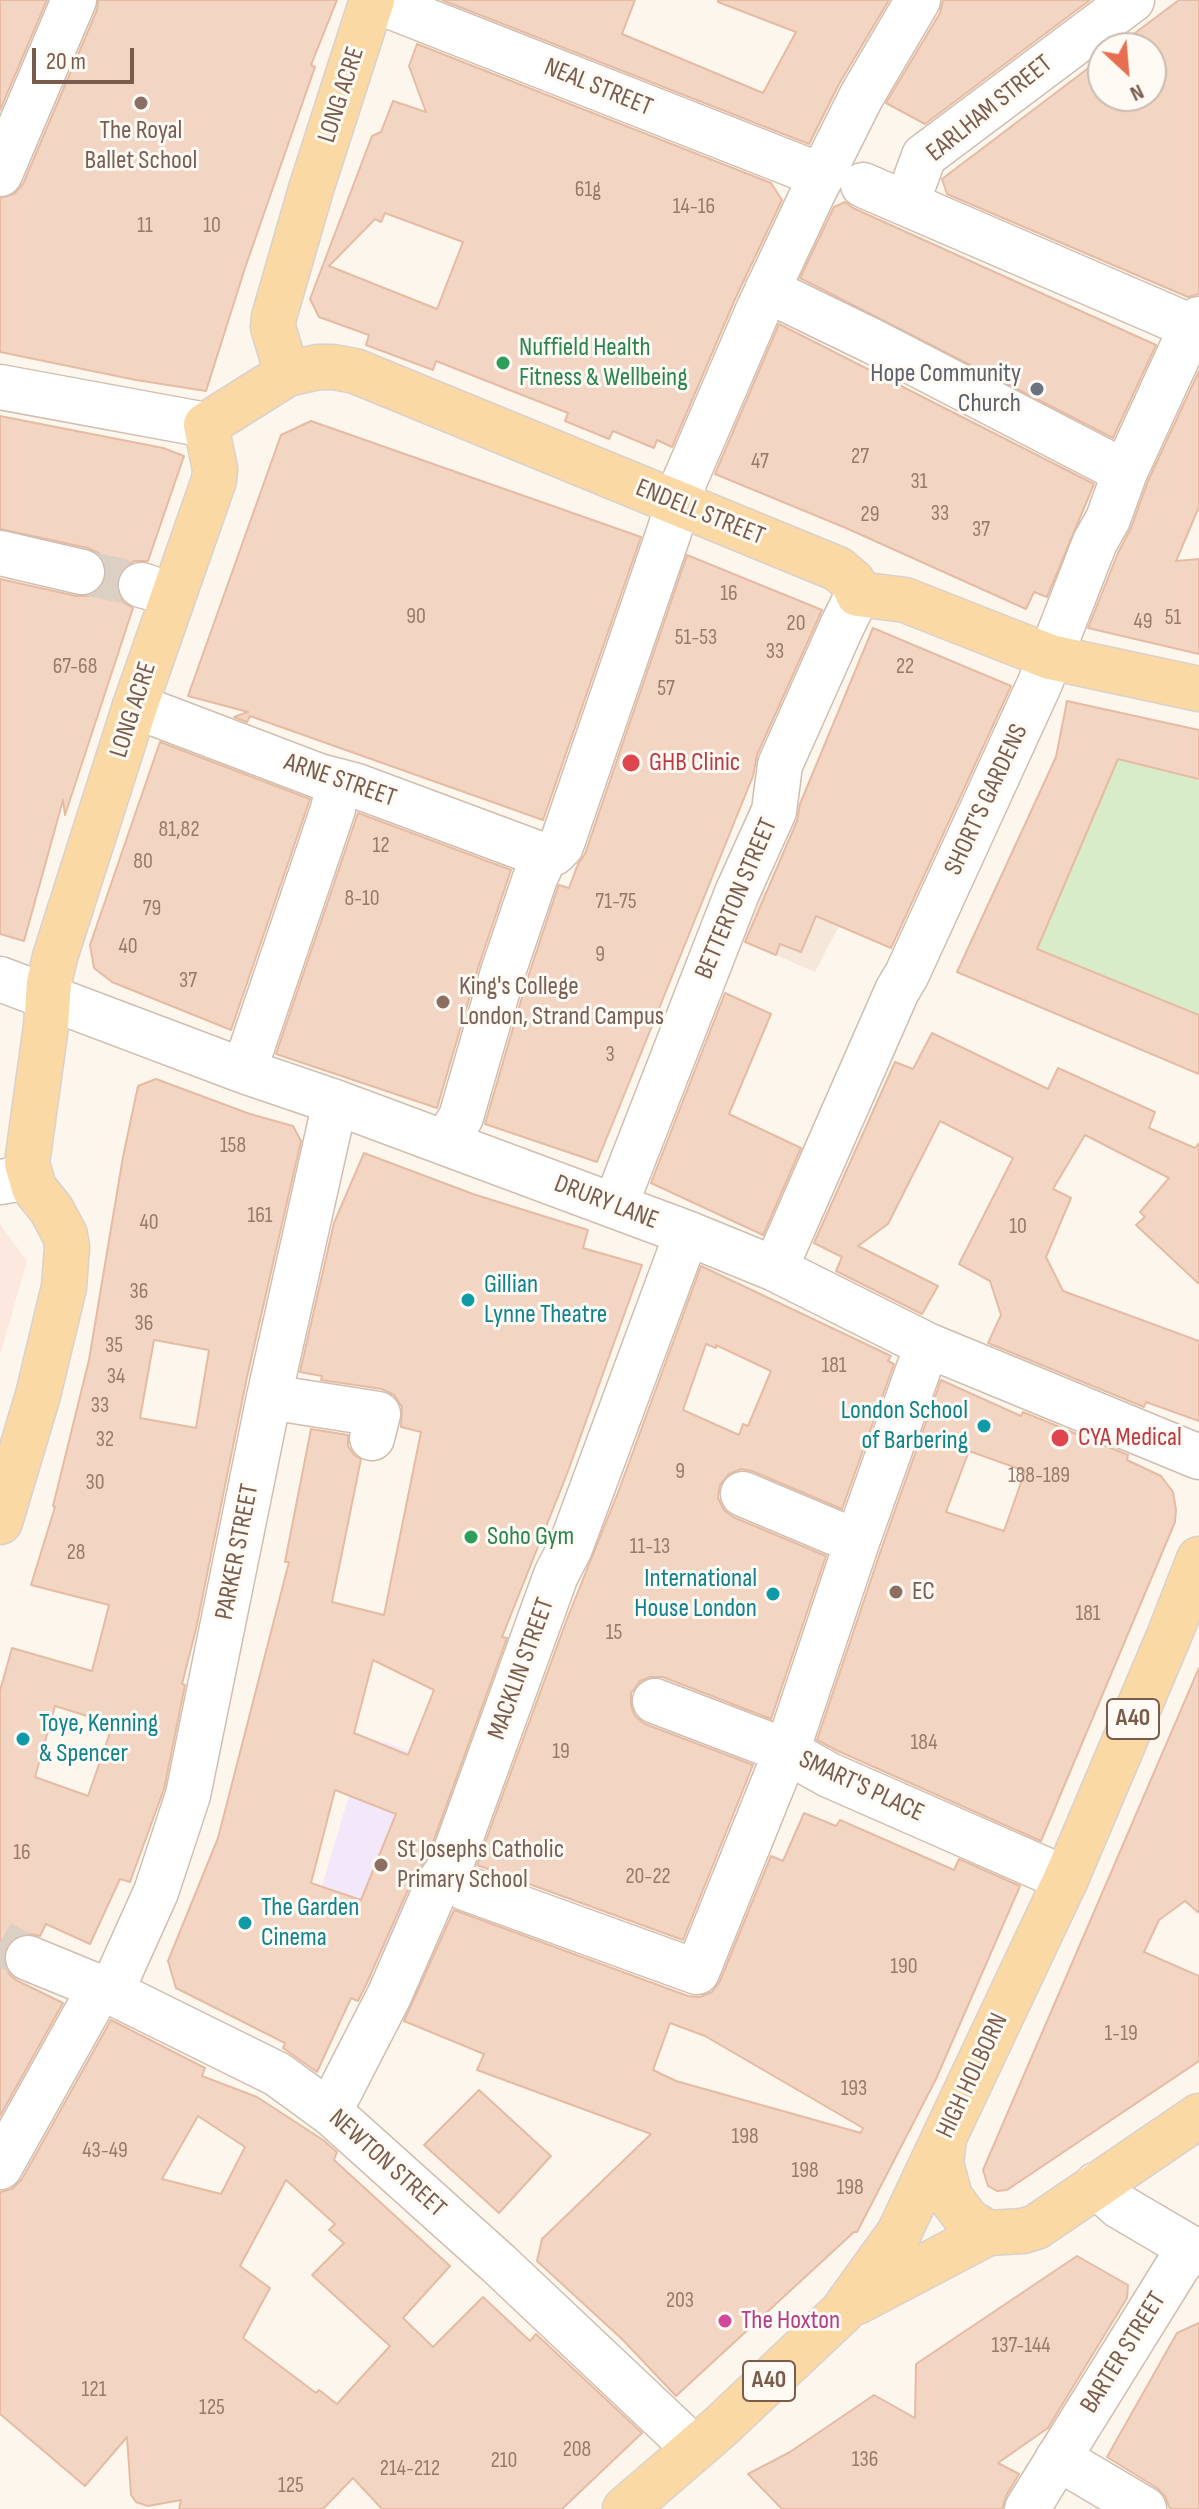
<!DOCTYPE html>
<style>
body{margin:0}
#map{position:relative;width:1199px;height:2509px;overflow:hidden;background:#fdf6ec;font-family:"Sofia Sans Condensed",sans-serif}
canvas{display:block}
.north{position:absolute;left:1087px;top:32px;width:80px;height:80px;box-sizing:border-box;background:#fffaf3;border:2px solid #cabbb1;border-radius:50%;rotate:154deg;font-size:22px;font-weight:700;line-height:32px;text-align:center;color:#7a5c4d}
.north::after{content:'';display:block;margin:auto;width:28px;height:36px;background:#e76f51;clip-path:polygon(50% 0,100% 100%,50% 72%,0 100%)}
.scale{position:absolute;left:32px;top:48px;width:102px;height:36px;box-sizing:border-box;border:4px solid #7a5c4d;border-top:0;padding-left:10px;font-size:24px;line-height:28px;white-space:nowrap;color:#7a5c4d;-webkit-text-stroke:6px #fffaf3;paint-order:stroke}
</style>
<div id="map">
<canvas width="1199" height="2509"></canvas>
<div class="north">N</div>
<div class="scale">20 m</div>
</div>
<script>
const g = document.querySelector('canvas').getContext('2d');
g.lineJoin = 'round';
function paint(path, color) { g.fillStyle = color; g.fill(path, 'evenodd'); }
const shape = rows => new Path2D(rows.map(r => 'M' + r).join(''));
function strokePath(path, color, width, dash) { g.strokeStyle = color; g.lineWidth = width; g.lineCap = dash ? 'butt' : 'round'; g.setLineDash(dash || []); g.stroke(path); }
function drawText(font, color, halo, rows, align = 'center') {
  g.font = font + ' "Sofia Sans Condensed",sans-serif'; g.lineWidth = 6; g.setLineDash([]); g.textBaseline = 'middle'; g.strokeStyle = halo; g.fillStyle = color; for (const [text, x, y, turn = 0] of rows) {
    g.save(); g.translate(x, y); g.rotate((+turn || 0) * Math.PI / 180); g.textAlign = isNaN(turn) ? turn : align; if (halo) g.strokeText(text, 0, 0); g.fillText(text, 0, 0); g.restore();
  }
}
paint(shape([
 [760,890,812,911,839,926,815,972,739,939]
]), '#f5e8da');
paint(shape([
 [0,1224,27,1261,0,1355]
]), '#fde8e0');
paint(shape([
 [366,1738,388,1743,470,1776,395,1957,352,1939,305,1943]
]), '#f3e8fa');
paint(shape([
 [1118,759,1199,779,1199,1015,1037,949]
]), '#d8ecc9');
const building = shape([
 [0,0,47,0,0,110,0,0],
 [98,0,337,0,311,65,315,67,245,268,206,391,136,380,0,352,0,198,14,194,23,184,97,10,98,0],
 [442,0,635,0,622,34,763,93,796,32,718,2,718,0,889,0,839,84,809,144,442,0],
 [943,0,1090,0,925,124,886,103,940,13,943,0],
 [1179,0,1199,0,1199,294,1188,297,947,194,942,179,1103,57,1103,96,1151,96,1151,48,1115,48,1179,0],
 [417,44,771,183,782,200,736,297,672,447,657,440,654,448,613,431,609,439,565,421,568,413,436,361,433,370,366,345,369,335,319,317,310,299,372,136,381,132,393,101,426,112,409,66,417,44],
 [385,213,463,242,437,309,329,266,375,219,381,222,385,213],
 [845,202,853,208,1156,345,1113,438,800,278,834,207,845,202],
 [779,324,1094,484,1047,597,1034,592,1026,609,846,528,715,474,779,324],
 [1199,371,1199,507,1176,561,1199,559,1199,654,1088,628,1118,553,1131,528,1148,481,1199,371],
 [0,416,163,448,184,456,148,561,134,561,123,568,117,577,117,592,123,602,133,608,65,815,63,800,24,941,0,934,0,579,76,596,89,596,101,588,106,577,106,565,100,554,88,548,0,529,0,416],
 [311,421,641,537,543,820,250,716,247,722,234,717,248,712,188,696,281,435,311,421],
 [687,555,822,610,757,755,753,776,597,1162,485,1124,527,980,558,887,559,885,569,888,578,864,585,854,687,555],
 [873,628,1011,686,891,948,816,916,801,952,780,944,776,955,745,942,797,821,800,804,873,628],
 [1067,701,1199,730,1199,779,1118,759,1037,949,1199,1015,1199,1074,957,972,1056,757,1067,701],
 [160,742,310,799,231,1030,112,982,94,968,90,945,160,742],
 [358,813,511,870,479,965,437,1108,276,1054,358,813],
 [725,993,771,1014,729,1114,801,1148,763,1235,651,1183,725,993],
 [932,1033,1048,1089,1058,1068,1155,1112,1149,1128,1195,1148,1199,1143,1199,1284,1136,1225,1145,1217,1140,1212,1169,1178,1085,1135,1053,1189,1071,1198,1046,1257,1063,1291,1199,1341,1199,1421,1146,1402,1144,1407,988,1343,1001,1315,990,1281,959,1264,1013,1158,940,1121,888,1224,858,1246,938,1286,922,1314,836,1271,842,1257,814,1243,895,1062,913,1069,932,1033],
 [156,1079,250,1114,293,1126,301,1141,247,1377,196,1629,182,1684,185,1685,164,1789,130,1882,120,1879,90,1944,46,1924,40,1936,24,1933,12,1939,5,1948,3,1961,9,1974,16,1980,63,2003,0,2116,0,1691,12,1648,92,1671,109,1605,31,1585,55,1507,53,1506,89,1360,123,1157,138,1086,156,1079],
 [154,1340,209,1350,196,1428,140,1418,154,1340],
 [55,1706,113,1724,88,1796,35,1777,55,1706],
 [364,1153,473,1194,588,1230,583,1248,642,1265,567,1474,502,1637,507,1638,428,1856,414,1876,366,1985,358,2001,351,1998,317,2072,283,2048,285,2043,176,1988,168,1961,218,1838,289,1562,285,1562,311,1429,348,1435,348,1446,354,1455,361,1459,332,1602,384,1615,421,1432,401,1427,402,1407,394,1395,382,1389,321,1380,322,1376,300,1372,334,1223,364,1153],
 [373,1660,434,1690,408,1755,354,1733,373,1660],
 [335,1790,396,1814,361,1900,311,1883,335,1790],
 [701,1266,891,1356,888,1361,894,1364,842,1509,752,1471,741,1469,729,1474,720,1485,718,1498,724,1510,733,1517,826,1556,771,1719,663,1677,650,1677,640,1681,631,1693,631,1706,635,1716,645,1724,753,1765,683,1940,477,1865,567,1619,619,1490,701,1266],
 [706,1344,716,1348,716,1345,771,1371,748,1426,743,1424,739,1435,683,1410,706,1344],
 [941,1380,1021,1416,1023,1412,1128,1455,1127,1460,1161,1476,1173,1492,1176,1510,1175,1522,1041,1841,838,1751,817,1740,881,1550,941,1380],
 [969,1451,1025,1471,1004,1531,946,1512,969,1451],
 [1199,1668,1199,1913,1185,1901,1159,1920,1144,1952,1199,1976,1199,2061,1007,2190,997,2191,988,2186,983,2170,1199,1668],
 [804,1813,836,1826,840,1820,954,1870,959,1859,1020,1886,936,2079,857,2232,854,2232,676,2396,623,2340,537,2261,542,2239,651,2134,477,2070,484,2054,404,2021,454,1910,688,1996,700,1997,712,1992,720,1981,771,1856,783,1861,804,1813],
 [670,2023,705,2036,863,2128,861,2133,676,2081,653,2070,670,2023],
 [111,2020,205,2068,202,2076,257,2097,323,2140,337,2152,334,2160,450,2266,403,2318,433,2347,483,2297,530,2341,536,2334,642,2433,562,2509,382,2509,353,2478,323,2509,179,2509,181,2500,148,2506,136,2502,131,2495,127,2437,85,2486,0,2414,0,2192,12,2189,22,2179,111,2020],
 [198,2116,245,2147,221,2194,162,2179,198,2116],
 [286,2180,335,2224,329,2230,344,2243,312,2275,390,2346,337,2404,319,2390,316,2393,243,2338,270,2288,240,2266,286,2180],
 [479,2090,551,2156,499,2213,424,2145,479,2090],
 [1077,2256,1128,2285,1127,2298,1048,2428,998,2463,1019,2474,1006,2496,1002,2509,782,2509,748,2474,790,2452,874,2395,915,2418,916,2364,1077,2256],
 [1199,2323,1199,2509,1172,2509,1169,2507,1165,2496,1157,2488,1107,2457,1177,2333,1199,2323]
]);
paint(building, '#f3d5c3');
strokePath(building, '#e6bba3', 2);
strokePath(shape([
 [82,572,141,585],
 [0,1942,28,1958]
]), '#dcd0c4', 44, [44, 22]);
const minor = shape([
 [374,0,822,176],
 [0,174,74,0],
 [863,185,1199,330],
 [910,205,912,189,924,156,1132,0],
 [767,290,872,341,1125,472],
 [0,387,206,425],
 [0,553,82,572],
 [141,585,148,587],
 [135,706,319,776,357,786,545,856],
 [0,979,244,1071,335,1102,687,1233,775,1269,927,1345,1199,1457],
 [244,1071,333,809,339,781],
 [452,1132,461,1117,503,972,535,878,545,856,554,853,561,846,669,532,685,480,759,308,812,195,861,97,918,0],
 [0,1182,29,1177],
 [615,1206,737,893,774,811,780,765,842,626,858,594],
 [775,1269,897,991,907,974,1040,683,1095,542,1108,519,1125,472,1186,339,1199,319],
 [269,1397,378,1414,372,1438],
 [743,1494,857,1542],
 [655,1701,786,1751,829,1775,1066,1879],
 [450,1867,453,1877,465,1888,697,1972,791,1739,857,1542,925,1351],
 [28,1958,111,1992,277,2074,332,2114,499,2264,694,2448],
 [111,1992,156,1892,188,1795,269,1397,335,1102],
 [338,2095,389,1996,437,1886,450,1867,556,1575,570,1548,687,1233],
 [0,2167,100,1988],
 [1096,2185,1119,2206,1199,2253],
 [1058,2458,1144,2509],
 [1027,2509,1189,2248]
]);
const major = shape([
 [287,374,273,327,274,317,311,189,372,0],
 [0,1522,38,1395,64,1287,67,1247,65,1235,51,1209,34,1188,27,1163,46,1026,49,983,55,957,135,706,214,480,215,469,206,425,287,374,318,367,333,367,355,371,838,569,853,582,858,594,905,600,1050,657,1199,689],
 [944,2139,941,2163,950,2197,968,2221,988,2233],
 [857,2302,988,2233,1023,2231,1036,2227,1199,2116],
 [625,2509,719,2428,842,2312,899,2233,1066,1879,1169,1636,1199,1559]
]);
strokePath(minor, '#d1beb0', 47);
strokePath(major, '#dad1cd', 47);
strokePath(minor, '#fff', 44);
strokePath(major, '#fbd9a5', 44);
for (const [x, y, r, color] of [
 [141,103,8,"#8d6e63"],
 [503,363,8,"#2e9e5b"],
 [1037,389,8,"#6b7280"],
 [631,763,10,"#e0444e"],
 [443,1002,8,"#8d6e63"],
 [468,1300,8,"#0f9aa8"],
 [984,1426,8,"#0f9aa8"],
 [1060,1438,10,"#e0444e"],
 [471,1537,8,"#2e9e5b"],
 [896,1592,8,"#8d6e63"],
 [773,1594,8,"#0f9aa8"],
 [23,1739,8,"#0f9aa8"],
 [381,1865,8,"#8d6e63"],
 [245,1923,8,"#0f9aa8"],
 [725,2321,8,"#d1479c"]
]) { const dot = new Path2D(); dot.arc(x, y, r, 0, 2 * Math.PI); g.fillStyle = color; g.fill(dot); strokePath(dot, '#fffaf3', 3); }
drawText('22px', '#987a6a', null, [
 ["61g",588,190],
 ["14-16",694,207],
 ["11",145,226],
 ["10",212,226],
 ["27",860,457],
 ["47",760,462],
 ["31",919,482],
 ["33",940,514],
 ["29",870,515],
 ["37",981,530],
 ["16",729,594],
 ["90",416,617],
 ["51",1173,618],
 ["49",1143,622],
 ["20",796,624],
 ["51-53",696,638],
 ["33",775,652],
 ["67-68",75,667],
 ["22",905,667],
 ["57",666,689],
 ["81,82",179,830],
 ["12",381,846],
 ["80",143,862],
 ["8-10",362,899],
 ["71-75",616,902],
 ["79",152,909],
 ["40",128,947],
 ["9",600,955],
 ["37",188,981],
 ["3",610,1055],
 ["158",233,1146],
 ["161",260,1216],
 ["40",149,1223],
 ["10",1018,1227],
 ["36",139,1292],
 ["36",144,1324],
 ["35",114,1346],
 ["181",834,1366],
 ["34",116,1377],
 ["33",100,1406],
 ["32",105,1440],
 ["9",680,1472],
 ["188-189",1039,1476],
 ["30",95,1483],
 ["11-13",650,1547],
 ["28",76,1553],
 ["181",1088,1614],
 ["15",614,1633],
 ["184",924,1743],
 ["19",561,1752],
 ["16",22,1853],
 ["20-22",648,1877],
 ["190",904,1967],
 ["1-19",1121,2034],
 ["193",854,2089],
 ["198",745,2137],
 ["43-49",105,2151],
 ["198",805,2171],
 ["198",850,2188],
 ["203",680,2301],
 ["137-144",1021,2346],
 ["121",94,2390],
 ["125",212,2408],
 ["208",577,2450],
 ["136",865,2460],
 ["210",504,2461],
 ["214-212",410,2469],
 ["125",291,2486]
]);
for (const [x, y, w] of [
 [1133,1719,52],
 [769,2381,52]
]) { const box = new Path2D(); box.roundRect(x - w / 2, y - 20, w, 40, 6); g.fillStyle = '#fffaf3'; g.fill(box); strokePath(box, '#7a5c4d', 2); }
drawText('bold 24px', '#7a5c4d', null, [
 ["A40",1133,1719],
 ["A40",769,2381]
]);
drawText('26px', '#7a5c4d', '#fffaf3', [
 ["NEAL STREET",598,88,22],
 ["LONG ACRE",342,95,-72],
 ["EARLHAM STREET",990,109,-39],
 ["ENDELL STREET",700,513,22],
 ["LONG ACRE",134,710,-72],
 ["ARNE STREET",340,781,19],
 ["SHORT'S GARDENS",987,800,-65],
 ["BETTERTON STREET",737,899,-67],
 ["DRURY LANE",606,1203,21],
 ["PARKER STREET",238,1552,-79],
 ["MACKLIN STREET",522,1669,-70],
 ["SMART'S PLACE",861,1787,25],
 ["HIGH HOLBORN",973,2076,-65],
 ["NEWTON STREET",387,2164,42],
 ["BARTER STREET",1124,2353,-58]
]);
drawText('26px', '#785e54', '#fffaf3', [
 ["The Royal",141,131,"center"],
 ["Ballet School",141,161,"center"],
 ["King's College",459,987],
 ["London, Strand Campus",459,1017],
 ["EC",912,1592],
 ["St Josephs Catholic",397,1850],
 ["Primary School",397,1880]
], 'left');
drawText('26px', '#27864d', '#fffaf3', [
 ["Nuffield Health",519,348],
 ["Fitness & Wellbeing",519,378],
 ["Soho Gym",487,1537]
], 'left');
drawText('26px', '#5b616d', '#fffaf3', [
 ["Hope Community",1021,374],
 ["Church",1021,404]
], 'right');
drawText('26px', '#be3a42', '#fffaf3', [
 ["GHB Clinic",649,763],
 ["CYA Medical",1078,1438]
], 'left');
drawText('26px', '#0d838f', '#fffaf3', [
 ["Gillian",484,1285],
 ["Lynne Theatre",484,1315],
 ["London School",968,1411,"right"],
 ["of Barbering",968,1441,"right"],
 ["International",757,1579,"right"],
 ["House London",757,1609,"right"],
 ["Toye, Kenning",39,1724],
 ["& Spencer",39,1754],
 ["The Garden",261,1908],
 ["Cinema",261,1938]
], 'left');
drawText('26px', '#b23c85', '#fffaf3', [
 ["The Hoxton",741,2321]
], 'left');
</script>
